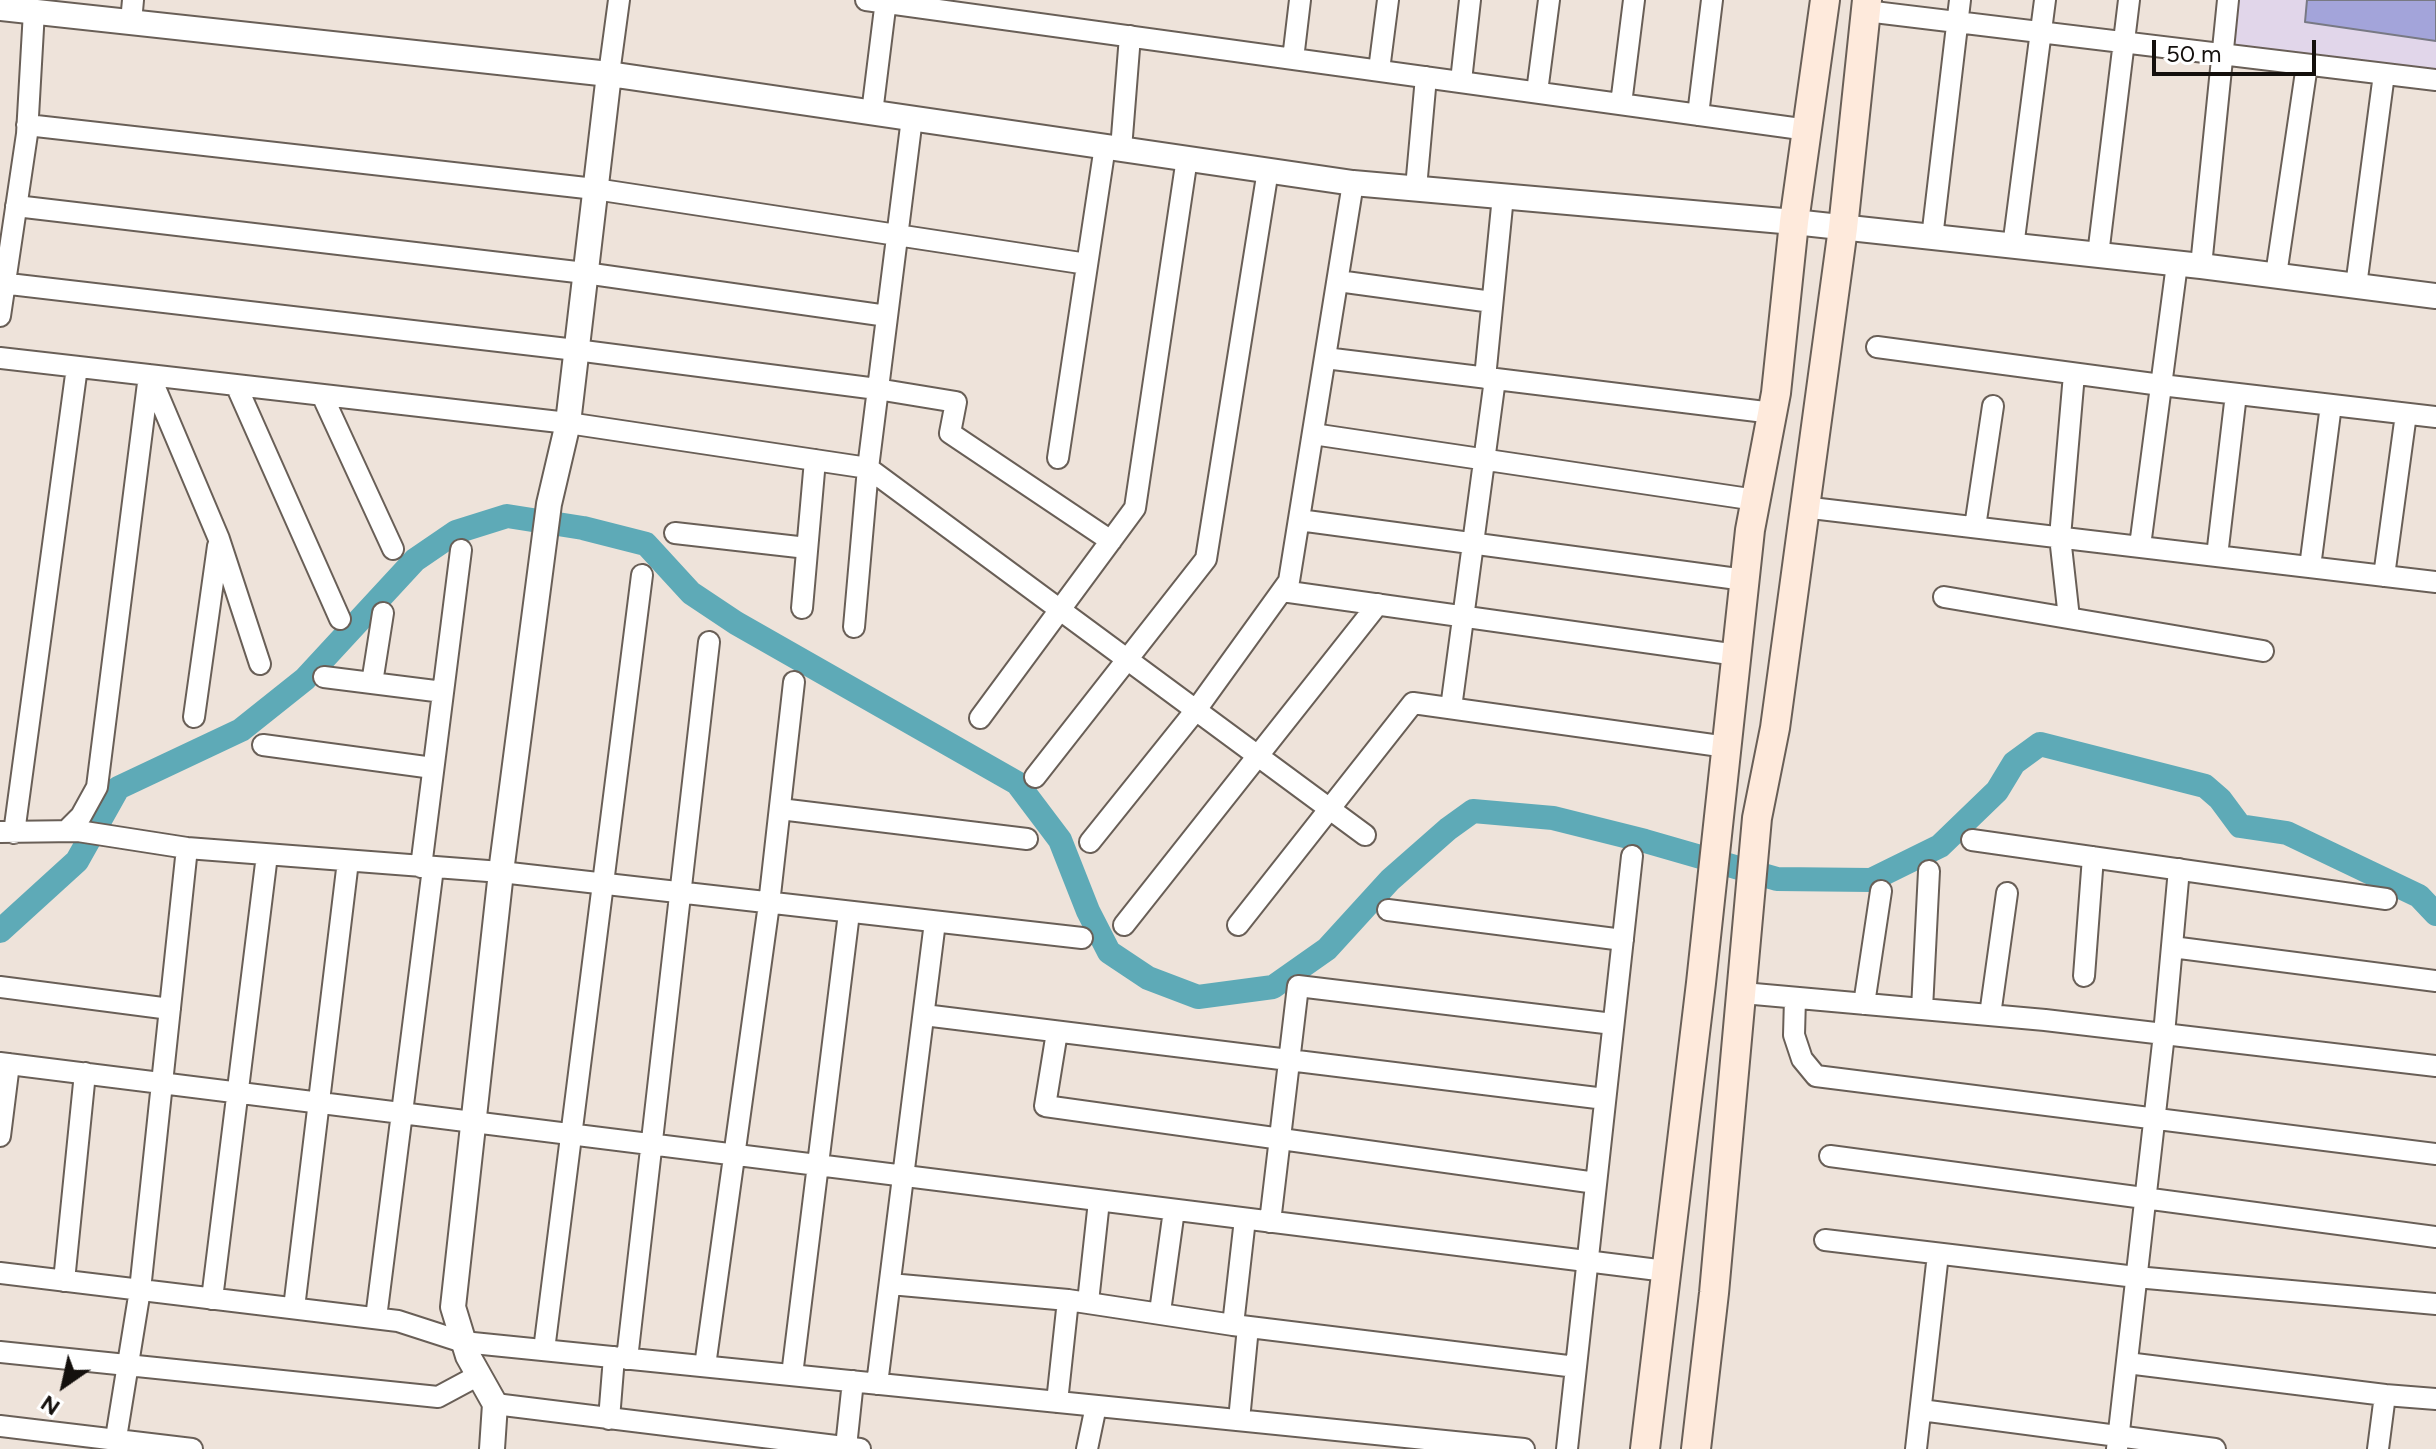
<!DOCTYPE html>
<style>
body{margin:0}
#map{position:relative;width:2436px;height:1449px;overflow:hidden;background:#eee3da;font-family:Figtree,sans-serif}
canvas{display:block}
.north{position:absolute;left:24px;top:1345px;width:80px;height:80px;-webkit-text-stroke:6px #fff;paint-order:stroke;rotate:214deg;font-size:22px;font-weight:700;line-height:32px;text-align:center;color:#14100d}
.north::after{content:'';display:block;margin:auto;width:28px;height:36px;background:#14100d;clip-path:polygon(50% 0,100% 100%,50% 72%,0 100%)}
.scale{position:absolute;left:2152px;top:40px;width:164px;height:36px;box-sizing:border-box;border:4px solid #14100d;border-top:0;padding-left:10px;font-size:24px;line-height:28px;white-space:nowrap;color:#14100d;-webkit-text-stroke:6px #fff;paint-order:stroke}
</style>
<div id="map">
<canvas width="2436" height="1449"></canvas>
<div class="north">N</div>
<div class="scale">50 m</div>
</div>
<script>
const g = document.querySelector('canvas').getContext('2d');
g.lineJoin = 'round';
function paint(path, color) { g.fillStyle = color; g.fill(path, 'evenodd'); }
const shape = rows => new Path2D(rows.map(r => 'M' + r).join(''));
function strokePath(path, color, width, dash) { g.strokeStyle = color; g.lineWidth = width; g.lineCap = dash ? 'butt' : 'round'; g.setLineDash(dash || []); g.stroke(path); }
paint(shape([
 [2228,0,2436,0,2436,80,2222,54]
]), '#e1d6ea');
strokePath(shape([
 [0,931,77,861,118,788,241,730,305,679,415,560,456,532,507,516,583,528,646,544,691,593,736,623,1017,783,1060,840,1088,911,1109,952,1148,978,1198,997,1273,987,1327,949,1390,880,1448,829,1473,811,1553,818,1645,841,1777,879,1871,880,1940,846,1997,791,2014,763,2040,744,2205,786,2220,799,2240,826,2287,833,2419,896,2436,914]
]), '#5eaab7', 24);
const building = shape([
 [2307,0,2436,0,2436,41,2305,22,2307,0]
]);
paint(building, '#a3a4da');
strokePath(building, '#787984', 2);
const minor = shape([
 [866,0,1808,130],
 [1866,11,2436,80],
 [131,22,133,0],
 [1293,59,1300,0],
 [1379,70,1388,0],
 [609,74,619,0],
 [1461,81,1470,0],
 [1537,92,1549,0],
 [1621,104,1634,0],
 [872,113,886,0],
 [1698,115,1712,0],
 [27,125,595,189,1087,264],
 [1121,149,1130,36],
 [1416,188,1426,77],
 [16,206,585,273,887,316],
 [1932,238,1960,0],
 [2013,247,2045,0],
 [2098,255,2129,0],
 [2201,266,2228,0],
 [2276,275,2307,65],
 [1338,281,1492,302],
 [0,283,576,350,877,389,956,402,950,433,1111,541],
 [2356,286,2384,74],
 [0,316,27,134,34,11],
 [1877,347,2161,385,2436,417],
 [0,358,568,423,868,468,1365,835],
 [1325,358,1773,413],
 [150,376,219,539,260,664],
 [1485,378,1503,196],
 [236,385,340,619],
 [322,395,393,549],
 [1313,434,1756,500],
 [1058,458,1105,146],
 [1803,507,2436,582],
 [1299,520,1745,580],
 [1975,527,1993,406],
 [675,533,807,548],
 [2140,546,2177,264],
 [2217,556,2236,394],
 [2310,567,2331,405],
 [2384,576,2406,414],
 [1282,591,1737,655],
 [1944,597,2263,651],
 [802,608,815,460],
 [2069,618,2060,537,2074,374],
 [854,627,868,468,912,118],
 [324,677,443,692],
 [372,683,383,613],
 [1451,708,1495,379],
 [194,717,218,546],
 [980,718,1135,508,1187,158],
 [263,745,433,768],
 [1035,777,1206,559,1268,170],
 [780,809,1027,839],
 [67,830,81,816,97,787,149,375],
 [0,832,78,831,187,848,501,872,1082,938],
 [14,833,77,367],
 [1972,840,2386,899],
 [1090,842,1196,710,1289,581,1353,183],
 [421,867,461,550],
 [1388,910,1623,940],
 [1124,925,1378,604],
 [1238,925,1413,703,1727,747],
 [2172,947,2436,981],
 [2084,976,2093,857],
 [0,987,170,1009],
 [1743,993,2045,1020,2436,1066],
 [1795,998,1794,1035,1802,1059,1816,1076,2436,1154],
 [1864,1004,1881,891],
 [1922,1009,1929,871],
 [924,1015,1605,1099],
 [1990,1015,2007,893],
 [1057,1032,1045,1106,1596,1183],
 [0,1063,1666,1271],
 [0,1136,9,1064],
 [1830,1156,2436,1237],
 [1270,1222,1298,986,1613,1024],
 [1825,1240,2136,1277,2436,1304],
 [0,1273,398,1321,463,1342,1524,1449],
 [64,1281,85,1073],
 [890,1284,1068,1300,1233,1325,1576,1367],
 [212,1299,267,855],
 [1088,1302,1099,1201],
 [294,1308,348,861],
 [1160,1312,1174,1210],
 [376,1318,433,868],
 [1233,1325,1245,1219],
 [544,1350,642,575],
 [0,1352,438,1397,479,1375],
 [627,1359,709,642],
 [2127,1363,2385,1395,2436,1399],
 [705,1366,769,904,794,682],
 [792,1375,849,913],
 [877,1384,935,922],
 [1057,1402,1068,1300],
 [495,1404,860,1449],
 [1921,1410,2215,1449],
 [609,1419,614,1357],
 [1239,1420,1248,1327],
 [0,1426,192,1449],
 [116,1438,140,1290,187,848],
 [846,1447,853,1381],
 [1087,1449,1096,1406],
 [1567,1449,1632,856],
 [1916,1449,1938,1254],
 [2117,1449,2164,1034,2179,869],
 [2378,1449,2385,1395]
]);
const tertiary = shape([
 [0,8,609,74,1353,183,1794,222,2201,266,2436,296],
 [492,1449,495,1404,468,1356,453,1307,501,872,549,504,568,423,609,74]
]);
const secondary = shape([
 [1645,1449,1701,983,1750,530,1776,393,1794,222,1825,0],
 [1696,1449,1714,1293,1757,818,1775,728,1843,228,1867,0]
]);
strokePath(minor, '#695f57', 24);
strokePath(tertiary, '#695f57', 28);
strokePath(secondary, '#695f57', 32);
strokePath(minor, '#fff', 20);
strokePath(tertiary, '#fff', 24);
strokePath(secondary, '#feeadc', 28);
</script>
